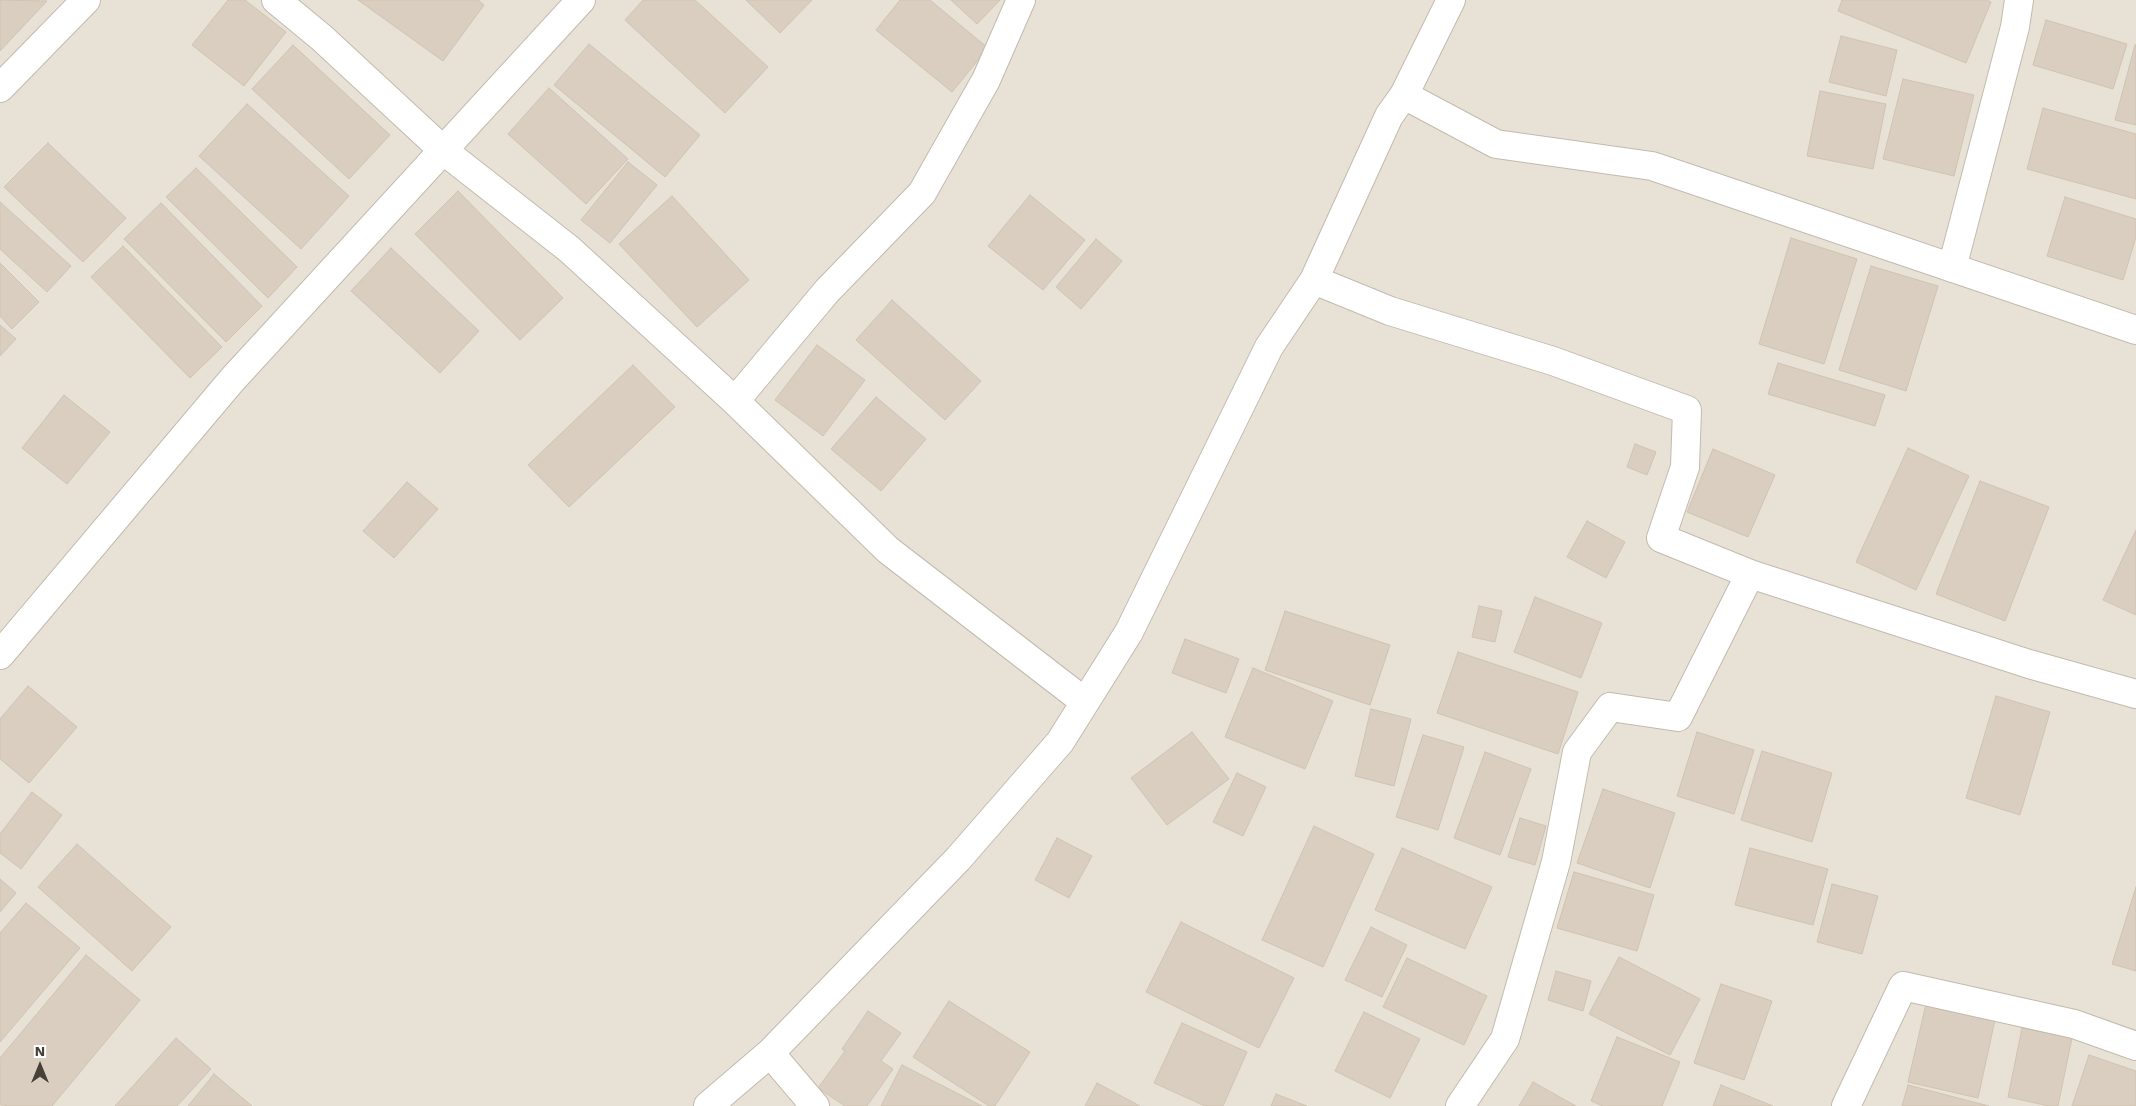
<!DOCTYPE html>
<style>
body{margin:0}
#map{position:relative;width:2136px;height:1106px;overflow:hidden;background:#f4f0e8;font-family:"Work Sans",sans-serif}
canvas{display:block}
.north{position:absolute;left:15px;top:1041px;width:50px;height:50px;-webkit-text-stroke:4px #fff;paint-order:stroke;rotate:0deg;font-size:14px;font-weight:700;line-height:20px;text-align:center;color:#474037}
.north::after{content:'';display:block;margin:auto;width:18px;height:22px;background:#474037;clip-path:polygon(50% 0,100% 100%,50% 72%,0 100%)}
</style>
<div id="map">
<canvas width="2136" height="1106"></canvas>
<div class="north">N</div>
</div>
<script>
const g = document.querySelector('canvas').getContext('2d');
g.lineJoin = 'round';
function paint(path, color) { g.fillStyle = color; g.fill(path, 'evenodd'); }
const shape = rows => new Path2D(rows.map(r => 'M' + r).join(''));
function strokePath(path, color, width, dash) { g.strokeStyle = color; g.lineWidth = width; g.lineCap = dash ? 'butt' : 'round'; g.setLineDash(dash || []); g.stroke(path); }
paint(shape([
 [0,0,2136,0,2136,1106,0,1106]
]), '#e8e2d6');
const building = shape([
 [0,0,47,1,0,51,0,0],
 [228,0,245,0,286,32,244,86,192,45,228,0],
 [358,0,478,0,484,5,443,61,358,0],
 [643,0,695,0,768,67,725,113,625,20,643,0],
 [746,0,812,0,780,33,746,0],
 [900,0,930,0,988,48,952,92,876,30,900,0],
 [951,0,1000,0,977,24,951,0],
 [1842,0,1987,0,1991,2,1966,63,1838,11,1842,0],
 [2046,20,2127,44,2113,89,2033,65,2046,20],
 [1841,36,1897,50,1886,96,1829,82,1841,36],
 [589,44,700,135,665,177,554,85,589,44],
 [293,45,390,135,349,179,252,89,293,45],
 [2135,45,2136,45,2136,125,2115,120,2135,45],
 [1903,79,1974,95,1954,176,1883,159,1903,79],
 [549,88,628,159,586,204,508,134,549,88],
 [1820,91,1886,104,1873,169,1807,156,1820,91],
 [247,104,349,196,301,249,199,156,247,104],
 [2043,108,2136,134,2136,199,2027,169,2043,108],
 [48,143,126,218,83,262,4,187,48,143],
 [628,162,657,185,610,243,581,220,628,162],
 [196,168,297,267,268,298,166,197,196,168],
 [458,191,563,298,520,340,415,234,458,191],
 [1030,195,1085,240,1043,290,988,246,1030,195],
 [672,196,749,280,697,327,619,244,672,196],
 [2065,197,2136,219,2136,237,2123,280,2047,256,2065,197],
 [0,202,71,266,47,292,0,249,0,202],
 [161,203,262,306,226,342,124,239,161,203],
 [1791,238,1857,259,1824,364,1759,344,1791,238],
 [1096,239,1122,261,1081,309,1056,287,1096,239],
 [123,246,222,347,190,378,91,277,123,246],
 [391,248,479,331,440,373,351,291,391,248],
 [0,263,39,302,12,329,0,316,0,263],
 [1871,266,1938,286,1906,391,1839,370,1871,266],
 [892,300,981,381,945,420,856,340,892,300],
 [0,325,16,339,0,356,0,325],
 [817,345,865,380,823,436,775,400,817,345],
 [1778,363,1885,395,1875,426,1768,394,1778,363],
 [633,365,675,407,569,507,528,465,633,365],
 [64,395,110,432,67,484,22,448,64,395],
 [876,397,926,439,881,491,831,449,876,397],
 [1635,444,1656,452,1647,475,1627,467,1635,444],
 [1908,448,1969,476,1916,590,1856,562,1908,448],
 [1713,449,1775,475,1748,537,1687,512,1713,449],
 [1980,481,2049,507,2005,621,1936,594,1980,481],
 [407,482,438,509,394,558,363,531,407,482],
 [1587,521,1625,542,1606,578,1567,557,1587,521],
 [2136,530,2136,615,2103,600,2136,530],
 [1535,597,1602,623,1581,678,1514,652,1535,597],
 [1479,606,1502,611,1495,642,1472,637,1479,606],
 [1285,611,1390,645,1370,705,1265,670,1285,611],
 [1185,639,1239,659,1226,693,1172,673,1185,639],
 [1458,652,1578,692,1558,754,1437,713,1458,652],
 [1253,668,1333,701,1305,769,1225,737,1253,668],
 [28,686,77,727,29,783,0,759,0,719,28,686],
 [1996,696,2050,712,2020,815,1966,798,1996,696],
 [1371,709,1411,719,1394,786,1355,776,1371,709],
 [1192,732,1229,779,1167,825,1131,778,1192,732],
 [1697,732,1754,750,1734,814,1677,796,1697,732],
 [1423,735,1464,747,1438,830,1396,817,1423,735],
 [1762,751,1832,773,1812,842,1741,820,1762,751],
 [1485,752,1531,769,1500,855,1454,838,1485,752],
 [1237,773,1266,787,1243,836,1213,822,1237,773],
 [1603,789,1675,813,1650,888,1577,863,1603,789],
 [32,792,62,815,21,869,0,853,0,834,32,792],
 [1520,818,1546,826,1535,865,1508,857,1520,818],
 [1314,826,1374,854,1323,967,1262,940,1314,826],
 [1057,838,1092,856,1069,898,1035,880,1057,838],
 [77,844,171,927,132,971,38,887,77,844],
 [1402,848,1492,887,1465,949,1375,910,1402,848],
 [1750,848,1828,869,1813,925,1735,905,1750,848],
 [1574,872,1654,895,1637,951,1557,928,1574,872],
 [0,879,16,893,0,912,0,879],
 [1832,884,1878,896,1862,954,1817,942,1832,884],
 [2136,887,2136,971,2112,964,2136,887],
 [26,903,80,948,0,1042,0,933,26,903],
 [1181,922,1294,978,1259,1048,1146,992,1181,922],
 [1371,927,1407,945,1382,997,1345,980,1371,927],
 [86,955,140,1000,52,1106,3,1106,0,1104,0,1058,86,955],
 [1619,957,1700,999,1670,1055,1589,1014,1619,957],
 [1407,958,1487,996,1464,1045,1383,1007,1407,958],
 [1556,971,1591,981,1583,1011,1548,1000,1556,971],
 [1721,984,1772,1001,1744,1080,1694,1063,1721,984],
 [949,1001,1030,1052,995,1106,989,1106,913,1057,949,1001],
 [1926,1004,1995,1020,1978,1098,1908,1082,1926,1004],
 [868,1011,901,1033,881,1061,893,1069,867,1106,845,1106,818,1088,845,1051,842,1049,868,1011],
 [1364,1012,1420,1039,1390,1098,1335,1071,1364,1012],
 [1182,1023,1247,1052,1223,1106,1205,1106,1154,1083,1182,1023],
 [2022,1028,2072,1038,2058,1106,2049,1106,2008,1097,2022,1028],
 [1617,1037,1680,1062,1662,1106,1603,1106,1591,1101,1617,1037],
 [176,1038,211,1069,177,1106,115,1106,176,1038],
 [2089,1055,2136,1071,2136,1106,2072,1106,2089,1055],
 [902,1065,982,1106,881,1106,902,1065],
 [214,1074,252,1106,188,1106,214,1074],
 [1533,1082,1576,1106,1519,1106,1533,1082],
 [1097,1083,1140,1106,1085,1106,1097,1083],
 [1721,1085,1773,1106,1713,1106,1721,1085],
 [1908,1085,1989,1106,1902,1106,1908,1085],
 [1276,1094,1307,1106,1271,1106,1276,1094]
]);
paint(building, '#d9cec0');
strokePath(building, '#d1c3b0', 1);
const minor = shape([
 [276,0,322,38,444,151,569,249,735,401,888,550,1085,702],
 [0,88,86,0],
 [1404,95,1496,144,1652,166,2136,330],
 [1952,268,2015,27,2019,0],
 [1314,280,1390,311,1553,361,1687,410,1685,467,1661,538,1750,574,2029,664,2136,694],
 [735,401,827,291,922,193,986,80,1021,0],
 [0,655,232,380,581,0],
 [770,1053,815,1106],
 [708,1106,770,1053,958,859,1060,742,1129,632,1269,347,1314,280,1389,116,1404,95,1451,0],
 [1460,1106,1505,1039,1556,862,1577,752,1610,707,1678,717,1750,574],
 [1846,1106,1903,986,2074,1024,2136,1046]
]);
strokePath(minor, '#c3baad', 30);
strokePath(minor, '#fff', 28);
</script>
